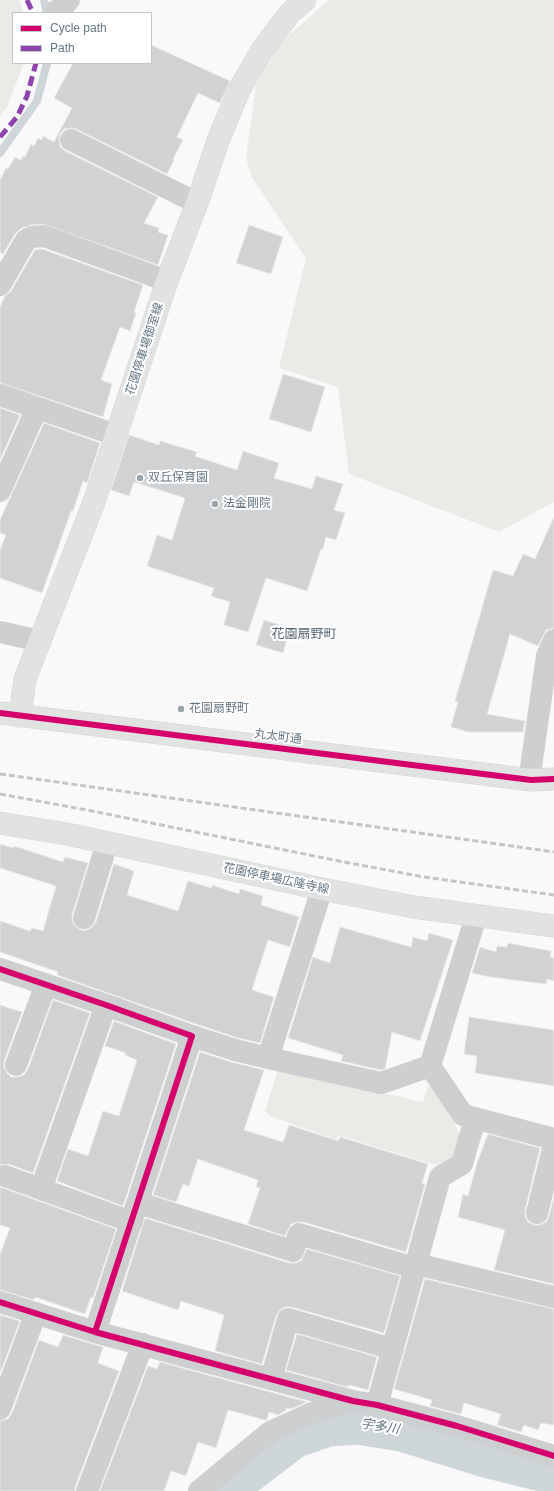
<!DOCTYPE html>
<meta charset="utf-8">
<style>
body{margin:0}
#map{position:relative;width:554px;height:1491px;overflow:hidden;background:#f9f9f9;font-family:Helvetica,sans-serif}
canvas{display:block}
.legend{position:absolute;left:12px;top:12px;width:140px;height:52px;box-sizing:border-box;background:#fff;border:1px solid #c1c8cd;margin:0;padding:5px 7px;list-style:none;font-size:12px;color:#657683}
.legend li{display:flex;align-items:center;gap:8px;height:20px}
.legend b{width:20px;border:1px solid #c1c8cd}
</style>
<div id="map">
<canvas width="554" height="1491"></canvas>
<ul class="legend">
<li><b style="height:5px;background:#d6006c"></b>Cycle path</li>
<li><b style="height:5px;background:#8e44ad"></b>Path</li>
</ul>
</div>
<script>
const g = document.querySelector('canvas').getContext('2d');
g.lineJoin = 'round';
function paint(path, color) { g.fillStyle = color; g.fill(path, 'evenodd'); }
const shape = rows => new Path2D(rows.map(r => 'M' + r).join(''));
function strokePath(path, color, width, dash) { g.strokeStyle = color; g.lineWidth = width; g.lineCap = dash ? 'butt' : 'round'; g.setLineDash(dash || []); g.stroke(path); }
function drawText(font, color, halo, rows, align = 'center') {
  g.font = font + ' Helvetica,"Noto Sans JP",sans-serif'; g.lineWidth = 4; g.setLineDash([]); g.textBaseline = 'middle'; g.strokeStyle = halo; g.fillStyle = color; for (const [text, x, y, turn = 0] of rows) {
    g.save(); g.translate(x, y); g.rotate((+turn || 0) * Math.PI / 180); g.textAlign = isNaN(turn) ? turn : align; if (halo) g.strokeText(text, 0, 0); g.fillText(text, 0, 0); g.restore();
  }
}
paint(shape([
 [0,0,19,0,24,13,13,13,13,63,24,63,7,107,0,116],
 [329,0,554,0,554,502,499,532,349,474,338,387,279,368,306,258,252,177,246,158,256,85,280,43],
 [278,1070,423,1102,428,1086,443,1093,462,1142,455,1161,444,1166,429,1163,338,1135,337,1140,270,1116,265,1111]
]), '#e8ebe6');
strokePath(shape([
 [44,0,47,13],
 [0,153,37,101,47,63]
]), '#ced6d9', 8);
strokePath(shape([
 [221,1491,293,1436,328,1424,357,1422,402,1429,489,1456,554,1472]
]), '#ced6d9', 45);
const building = shape([
 [151,45,230,81,220,103,198,93,177,137,183,140,173,159,174,160,167,174,76,129,71,128,64,129,60,134,59,140,60,147,65,151,158,197,144,223,159,228,158,232,168,235,158,265,43,224,31,225,20,229,15,234,3,254,0,252,0,180,6,168,8,169,15,157,21,160,23,156,25,157,31,144,34,146,38,138,42,140,43,136,54,142,72,108,54,98,73,63,151,63,151,45],
 [249,225,283,237,271,274,236,263,249,225],
 [35,250,42,249,143,285,134,312,136,313,130,331,120,327,101,380,112,384,103,417,0,383,0,307,5,296,11,291,35,250],
 [283,374,325,387,311,432,269,419,283,374],
 [0,408,20,415,0,460,0,408],
 [44,423,100,443,87,483,83,481,73,511,71,511,42,593,0,578,0,550,6,535,0,533,0,520,44,423],
 [129,435,159,445,160,441,197,452,195,456,237,470,243,451,279,463,274,478,312,489,316,476,343,484,334,510,345,513,336,540,326,537,323,549,321,549,307,591,266,578,248,632,224,625,230,602,211,596,214,588,147,566,157,535,172,540,185,498,134,482,129,496,111,490,129,435],
 [554,517,554,628,546,630,538,646,510,634,487,714,525,721,523,732,468,732,451,727,458,702,455,701,493,570,513,576,523,554,535,559,554,517],
 [264,620,290,628,283,653,256,645,264,620],
 [0,844,13,848,14,846,63,862,65,857,88,863,72,915,72,921,75,926,81,930,87,930,92,927,96,922,114,864,134,871,127,895,178,911,188,881,212,888,212,885,239,894,240,889,263,896,261,905,299,917,290,947,268,940,252,990,274,997,260,1043,238,1038,196,1024,57,975,58,972,0,952,0,921,30,931,32,928,43,931,56,886,0,868,0,844],
 [340,927,411,947,413,937,427,941,429,933,453,940,420,1041,392,1032,385,1069,381,1070,341,1061,343,1055,288,1038,313,957,330,963,340,927],
 [508,943,551,951,550,957,554,958,554,981,547,979,546,984,490,977,472,973,480,947,496,952,497,946,507,947,508,943],
 [53,1000,90,1013,33,1173,9,1164,0,1165,0,1005,22,1012,4,1061,4,1067,7,1073,11,1077,18,1077,24,1075,28,1069,53,1000],
 [469,1017,554,1030,554,1086,475,1073,477,1056,464,1054,469,1017],
 [114,1021,176,1044,123,1206,57,1181,68,1149,88,1156,103,1111,119,1116,137,1060,125,1055,126,1053,105,1046,114,1021],
 [200,1052,231,1062,264,1070,244,1130,283,1142,289,1125,338,1141,340,1137,428,1164,422,1183,425,1184,406,1252,303,1222,297,1222,291,1224,285,1236,248,1224,260,1188,256,1187,258,1180,198,1159,189,1186,183,1184,176,1202,153,1195,200,1052],
 [488,1134,540,1148,525,1210,525,1216,528,1222,534,1225,540,1225,546,1222,549,1216,554,1197,554,1284,494,1270,505,1230,458,1217,463,1194,468,1196,477,1163,488,1134],
 [0,1187,116,1229,93,1298,91,1297,85,1314,35,1297,34,1300,0,1290,0,1254,10,1228,0,1225,0,1187],
 [145,1218,289,1263,295,1263,301,1261,307,1249,400,1276,384,1333,291,1307,285,1307,280,1310,276,1316,262,1364,215,1351,224,1315,181,1301,178,1310,122,1291,145,1218],
 [425,1279,554,1309,554,1425,541,1423,538,1430,524,1425,521,1432,497,1425,501,1414,464,1403,461,1414,430,1406,432,1400,394,1389,425,1279],
 [0,1315,20,1321,0,1373,0,1315],
 [297,1334,377,1357,368,1390,349,1385,347,1387,286,1370,297,1334],
 [63,1335,103,1347,98,1363,119,1371,75,1487,75,1491,0,1491,0,1421,8,1419,12,1413,39,1340,58,1347,63,1335],
 [160,1362,307,1402,291,1409,286,1408,285,1411,278,1415,269,1412,267,1420,265,1420,228,1410,216,1448,198,1442,186,1476,171,1471,164,1491,100,1491,148,1366,157,1369,160,1362]
]);
paint(building, '#d0d2d3');
strokePath(building, '#e8e8e8', 1);
const major = shape([
 [0,713,531,780,554,779],
 [20,716,25,679,94,502,167,281,197,203,218,141,239,90,262,50,290,13,305,0],
 [0,823,67,834,322,889,414,907,554,926]
]);
strokePath(major, '#d5d6d7', 23);
strokePath(shape([
 [56,11,63,7,69,0],
 [71,140,197,203],
 [0,285,26,240,32,237,44,236,167,281],
 [0,395,116,435],
 [0,491,37,408],
 [0,632,40,641],
 [531,780,531,767,547,656,554,640],
 [84,918,107,843],
 [0,969,106,1005,192,1036,95,1332],
 [106,1005,41,1189,132,1222],
 [192,1036,235,1050,268,1058,322,889],
 [268,1058,381,1083,430,1066,476,916],
 [16,1065,46,984],
 [430,1066,463,1115,554,1139],
 [5,1176,41,1189],
 [138,1203,293,1251,299,1234,415,1268],
 [537,1213,554,1145],
 [416,1264,554,1297],
 [0,1302,95,1332,353,1401,377,1405,457,1426,554,1456],
 [271,1379,288,1319,393,1349],
 [377,1405,440,1177,462,1164,475,1119],
 [0,1409,36,1313],
 [87,1491,143,1344],
 [199,1491,270,1432,312,1413,353,1401]
]), '#cecfd0', 22);
strokePath(major, '#e1e2e2', 22);
strokePath(shape([
 [0,774,554,852],
 [0,794,87,810,344,862,424,877,554,895]
]), '#c3c5c6', 3, [6, 3]);
strokePath(shape([
 [27,0,33,13],
 [0,137,17,117,27,96,36,63]
]), '#8e44ad', 5, [10, 5]);
strokePath(shape([
 [0,713,531,780,554,779],
 [0,969,106,1005,192,1036,95,1332],
 [0,1302,95,1332,353,1401,377,1405,457,1426,554,1456]
]), '#d6006c', 6);
for (const [x, y, r, color] of [
 [140,478,4,"#99a4ac"],
 [215,504,4,"#99a4ac"],
 [181,709,4,"#99a4ac"]
]) { const dot = new Path2D(); dot.arc(x, y, r, 0, 2 * Math.PI); g.fillStyle = color; g.fill(dot); strokePath(dot, '#fff', 1.5); }
drawText('12px', '#657683', '#fff', [
 ["花園停車場御室線",145,349,-72],
 ["丸太町通",278,737,7],
 ["花園停車場広隆寺線",276,879,12]
]);
drawText('12px', '#657683', '#fff', [
 ["双丘保育園",148,478],
 ["法金剛院",223,504],
 ["花園扇野町",189,709]
], 'left');
drawText('13px', '#57646e', '#fff', [
 ["花園扇野町",304,634]
]);
drawText('italic 13px', '#60757c', '#fff', [
 ["宇多川",380,1427,9]
]);
</script>
